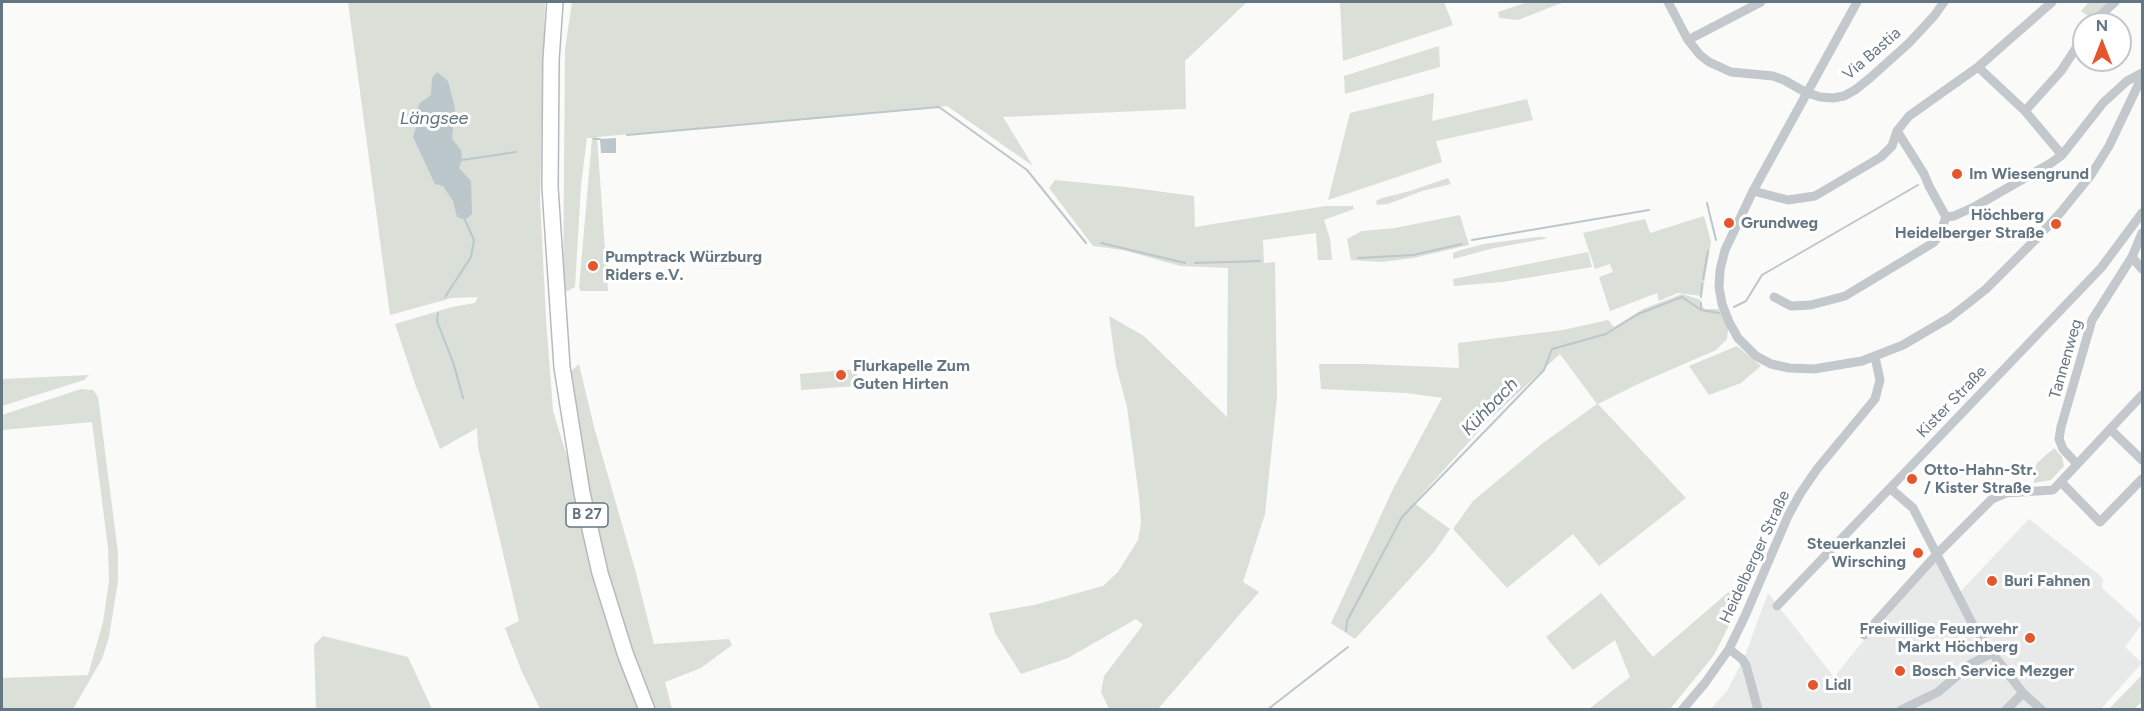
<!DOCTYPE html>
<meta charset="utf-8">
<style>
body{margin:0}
#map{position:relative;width:2144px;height:711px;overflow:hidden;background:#fafaf8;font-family:Figtree,sans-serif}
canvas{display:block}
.frame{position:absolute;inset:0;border:3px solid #657683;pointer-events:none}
.north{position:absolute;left:2072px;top:12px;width:60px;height:60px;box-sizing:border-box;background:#fff;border:2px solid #c1c8cd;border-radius:50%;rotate:0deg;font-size:16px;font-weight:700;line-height:24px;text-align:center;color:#657683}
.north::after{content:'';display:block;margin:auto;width:21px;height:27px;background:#e4572e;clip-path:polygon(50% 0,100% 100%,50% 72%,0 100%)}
</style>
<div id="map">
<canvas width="2144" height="711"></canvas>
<div class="frame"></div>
<div class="north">N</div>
</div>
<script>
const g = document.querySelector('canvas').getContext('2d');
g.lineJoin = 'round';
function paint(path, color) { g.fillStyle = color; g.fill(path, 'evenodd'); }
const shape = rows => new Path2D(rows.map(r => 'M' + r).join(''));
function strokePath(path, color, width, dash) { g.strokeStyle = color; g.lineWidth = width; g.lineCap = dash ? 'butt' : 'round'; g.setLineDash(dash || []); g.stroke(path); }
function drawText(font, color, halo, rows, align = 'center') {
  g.font = font + ' Figtree,sans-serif'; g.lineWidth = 6; g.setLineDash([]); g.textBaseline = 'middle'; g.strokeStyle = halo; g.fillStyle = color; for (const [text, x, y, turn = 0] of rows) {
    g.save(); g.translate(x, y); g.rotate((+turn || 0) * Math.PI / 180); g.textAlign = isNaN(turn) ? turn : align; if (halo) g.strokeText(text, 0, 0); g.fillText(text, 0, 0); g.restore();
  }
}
paint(shape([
 [2029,519,2103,578,2102,588,2142,624,2125,647,2142,663,2101,709,1710,710,1727,691,1744,658,1768,593,1834,677,1885,614,1936,558,1959,593]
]), '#e8e9e9');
paint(shape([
 [348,2,545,2,540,198,546,319,553,411,569,463,595,576,639,709,540,709,522,672,505,628,519,621,478,447,477,428,440,449,414,381,395,324,452,307,475,303,478,297,452,298,390,315],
 [572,2,1247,2,1185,61,1186,109,1003,117,1033,166,947,106,597,137,608,291,581,291,579,288,592,138,587,138,581,185,575,287,568,291,563,291,565,50],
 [1340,2,1444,2,1453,25,1343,61],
 [1528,2,1564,2,1518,20,1499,18,1498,12],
 [2089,2,2113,2,2091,18,2081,11],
 [1439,46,1440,67,1345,94,1344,76],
 [1434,93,1432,121,1527,99,1533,120,1436,141,1442,162,1328,200,1350,113],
 [1448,178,1451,184,1422,191,1388,204,1377,205,1376,201,1382,198,1410,191],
 [1055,180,1126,187,1194,196,1195,227,1326,206,1353,206,1354,209,1324,220,1330,239,1332,260,1318,260,1316,233,1263,240,1264,263,1275,262,1277,397,1265,514,1243,582,1259,592,1158,709,1109,709,1101,692,1104,676,1143,625,1136,619,1068,658,1021,674,995,633,989,613,1034,605,1103,586,1118,572,1138,540,1141,523,1139,497,1127,407,1116,366,1109,316,1144,336,1227,417,1228,268,1180,266,1123,250,1093,246,1049,188],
 [1460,215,1469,245,1413,258,1382,262,1351,260,1347,239,1362,231,1395,228],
 [1704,216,1711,242,1702,296,1678,293,1659,301,1657,293,1610,311,1599,277,1613,272,1610,264,1595,269,1583,233,1645,219,1650,233],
 [1537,237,1547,237,1544,239,1494,248,1453,259,1453,253,1461,250,1484,244],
 [1588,252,1592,267,1502,282,1454,286,1453,279],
 [1682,294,1701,300,1701,305,1705,309,1719,309,1728,329,1727,339,1716,350,1638,384,1598,404,1686,498,1599,566,1573,534,1507,588,1453,529,1473,501,1543,443,1597,404,1560,354,1487,422,1414,503,1450,529,1434,552,1355,639,1331,623,1393,489,1442,398,1406,393,1321,389,1319,364,1364,364,1459,368,1458,343,1563,330,1608,320,1614,327,1643,309],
 [1737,346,1761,366,1741,383,1709,395,1689,366],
 [579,364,594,427,636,573,654,644,729,639,732,645,701,668,665,682,672,709,651,709,618,608,598,535,581,457,569,373],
 [857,369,857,386,801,390,800,374],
 [89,375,84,380,2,406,2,379],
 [81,389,93,390,98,397,118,553,118,581,109,637,102,659,73,709,2,709,2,678,88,675,103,622,109,581,108,548,92,422,2,430,2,415],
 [2054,448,2062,457,2064,466,2051,480,2034,483,2036,464],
 [1746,577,1751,582,1714,655,1670,709,1589,709,1630,677,1615,640,1573,670,1546,637,1601,593,1653,657],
 [323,636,408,657,432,709,316,709,314,645],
 [2142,675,2142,702,2134,709,2109,709]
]), '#dadfd7');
paint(shape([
 [437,72,448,81,455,108,452,139,461,150,462,160,459,168,471,181,472,214,465,220,457,217,453,201,443,186,435,184,413,137,416,127,412,120,420,103,431,95,432,78],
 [616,138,616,153,601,153,600,139]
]), '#bbc7cb');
strokePath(shape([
 [627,135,939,107,1027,170,1086,243],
 [594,139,600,139],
 [462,160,516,152],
 [1707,203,1716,240],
 [1472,240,1649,210],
 [1101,243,1185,263],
 [1358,258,1413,255,1462,244],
 [1195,263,1260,261],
 [1703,279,1708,251],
 [445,297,471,257,474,240,465,220],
 [1701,297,1702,284],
 [1701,303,1701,310],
 [1734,307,1746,301,1762,275,1918,185],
 [438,313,437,321,454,365,463,398],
 [1346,631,1347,621,1402,517,1544,370,1552,349,1606,334,1638,314,1682,297,1701,310,1719,313],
 [1267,710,1348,647]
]), '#bbc7cb', 2);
const primary = shape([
 [555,2,551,60,550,187,562,367,582,493,600,573,625,653,647,710]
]);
strokePath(primary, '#b5babe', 18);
strokePath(shape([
 [1668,2,1688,40,1700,55,1709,62,1731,72,1773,76,1784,80,1805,92,1820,97,1833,98,1844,96,1855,90,1870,78,1909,43,1934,16,1944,2],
 [1857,2,1753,191,1725,250,1720,270,1719,287,1722,304,1729,322,1738,338,1756,356,1771,364,1789,368,1814,369,1862,361,1903,345,1949,318,1966,305,1986,289,2038,237,2061,212,2091,175,2109,146,2142,77],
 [2091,24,2115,2],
 [1688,40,1761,2],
 [1978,67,2025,111,2062,155],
 [2025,111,2061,71,2084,36],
 [1897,131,1924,174,1929,186,1946,217],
 [1753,191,1788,200,1815,196,1881,157,1892,146,1897,131,1909,116,1978,67,2052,2],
 [1946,217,1954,216,1976,206,2051,163,2062,155,2103,103,2127,81,2142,73],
 [2132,257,2142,269],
 [1774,297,1791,306,1811,305,1845,296,1933,243,1939,236,1946,217],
 [2110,429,2142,460],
 [2077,464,2063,449,2059,439,2061,427,2092,320,2132,257,2142,233],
 [2061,482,2100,522,2142,479],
 [1891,489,1913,508,1972,623,1992,653,2023,693,2042,710],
 [1777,606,2101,268,2142,213],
 [1864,635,1937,554,1992,499,2006,493,2053,490,2142,395],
 [1729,649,1742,659,1746,665,1758,710],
 [1682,710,1705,683,1729,649,1745,616,1788,516,1800,494,1817,469,1875,399,1880,380,1875,357],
 [1901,710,1938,692,1971,664,1992,653],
 [2006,710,2023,693]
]), '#c3c8cc', 9);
strokePath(primary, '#fff', 15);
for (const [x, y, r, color] of [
 [1957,174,6,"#e4572e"],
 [1729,223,6,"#e4572e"],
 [2056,224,6,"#e4572e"],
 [593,266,6,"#e4572e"],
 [841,375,6,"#e4572e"],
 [1912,479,6,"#e4572e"],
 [1918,553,6,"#e4572e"],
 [1992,581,6,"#e4572e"],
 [2030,638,6,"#e4572e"],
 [1900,671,6,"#e4572e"],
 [1813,685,6,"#e4572e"]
]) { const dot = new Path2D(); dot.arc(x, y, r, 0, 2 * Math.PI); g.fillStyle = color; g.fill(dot); strokePath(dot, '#fff', 2); }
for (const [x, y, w] of [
 [587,515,42]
]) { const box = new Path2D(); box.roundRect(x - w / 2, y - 12, w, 24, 4.5); g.fillStyle = '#fff'; g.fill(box); strokePath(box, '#657683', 1.5); }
drawText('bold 15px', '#657683', null, [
 ["B 27",587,515]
]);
drawText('16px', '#657683', '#fff', [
 ["Via Bastia",1872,54,-41],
 ["Tannenweg",2066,359,-74],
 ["Kister Straße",1952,402,-46],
 ["Heidelberger Straße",1755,557,-65]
]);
drawText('bold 16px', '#657683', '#fff', [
 ["Im Wiesengrund",1969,174],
 ["Höchberg",2044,215,"right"],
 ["Heidelberger Straße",2044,233,"right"],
 ["Grundweg",1741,223],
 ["Pumptrack Würzburg",605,257],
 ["Riders e.V.",605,275],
 ["Flurkapelle Zum",853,366],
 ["Guten Hirten",853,384],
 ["Otto-Hahn-Str.",1924,470],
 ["/ Kister Straße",1924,488],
 ["Steuerkanzlei",1906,544,"right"],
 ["Wirsching",1906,562,"right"],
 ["Buri Fahnen",2004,581],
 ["Freiwillige Feuerwehr",2018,629,"right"],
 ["Markt Höchberg",2018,647,"right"],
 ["Bosch Service Mezger",1912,671],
 ["Lidl",1825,685]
], 'left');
drawText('italic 18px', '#60757c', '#fff', [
 ["Längsee",434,119],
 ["Kühbach",1490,407,-46]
]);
</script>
